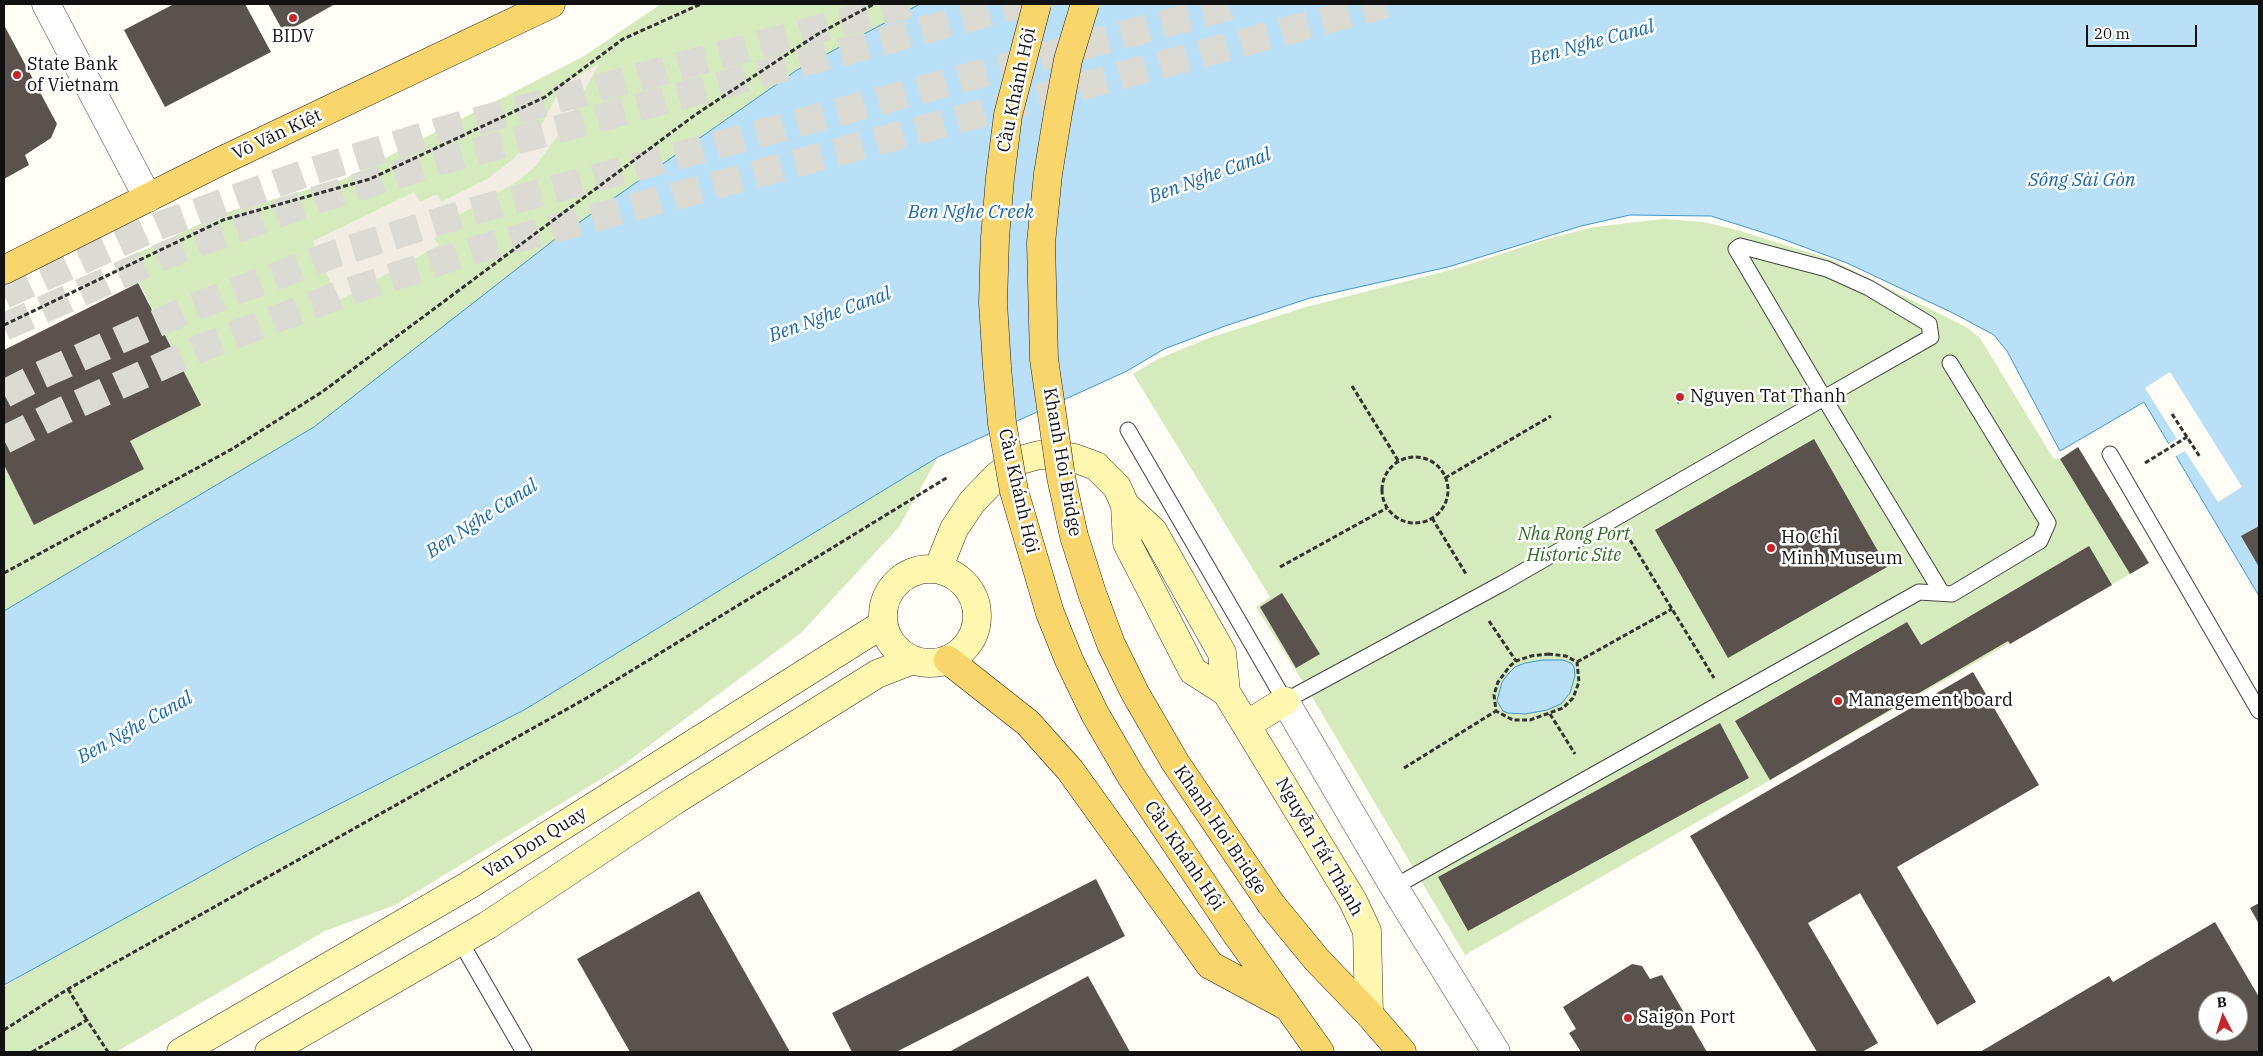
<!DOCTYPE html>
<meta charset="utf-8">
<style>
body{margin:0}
#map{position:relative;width:2263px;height:1056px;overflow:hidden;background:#fffdf5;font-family:"IBM Plex Serif",serif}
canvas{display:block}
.frame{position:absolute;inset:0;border:5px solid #111;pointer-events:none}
.north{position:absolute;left:2198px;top:991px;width:50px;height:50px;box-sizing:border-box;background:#fff;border:1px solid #a0a0a0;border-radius:50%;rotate:355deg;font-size:14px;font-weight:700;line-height:20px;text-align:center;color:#111}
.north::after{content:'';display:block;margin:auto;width:18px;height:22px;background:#c4262e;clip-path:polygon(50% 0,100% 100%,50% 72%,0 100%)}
.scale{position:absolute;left:2086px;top:25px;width:111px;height:22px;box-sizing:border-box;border:2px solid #111;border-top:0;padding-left:6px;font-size:15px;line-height:18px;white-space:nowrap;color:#111;-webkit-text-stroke:4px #fff;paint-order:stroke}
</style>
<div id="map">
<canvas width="2263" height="1056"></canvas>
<div class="frame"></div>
<div class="north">B</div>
<div class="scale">20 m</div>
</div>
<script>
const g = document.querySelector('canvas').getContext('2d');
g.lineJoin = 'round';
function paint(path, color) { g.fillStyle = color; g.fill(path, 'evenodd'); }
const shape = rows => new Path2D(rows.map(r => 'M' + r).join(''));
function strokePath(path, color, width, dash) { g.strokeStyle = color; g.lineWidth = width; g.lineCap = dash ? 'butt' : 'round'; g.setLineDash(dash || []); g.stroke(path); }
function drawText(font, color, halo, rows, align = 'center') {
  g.font = font + ' "IBM Plex Serif",serif'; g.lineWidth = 5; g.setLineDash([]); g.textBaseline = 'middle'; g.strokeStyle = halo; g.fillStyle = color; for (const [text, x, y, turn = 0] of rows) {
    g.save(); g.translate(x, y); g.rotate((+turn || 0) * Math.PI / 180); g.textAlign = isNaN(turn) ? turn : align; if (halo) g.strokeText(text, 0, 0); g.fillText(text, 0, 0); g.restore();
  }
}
paint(shape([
 [661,4,920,4,797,70,554,240,314,427,4,611,4,465,34,524,130,441,200,405,127,258,224,213,342,180,584,56],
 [1663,219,1704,222,1737,230,1830,259,1966,327,1980,338,2053,458,2060,459,2130,574,1465,955,1308,690,1256,607,1270,597,1133,374,1156,360,1206,339,1306,307,1458,268,1547,239,1594,227],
 [938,457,899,527,801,633,619,768,395,905,325,931,116,1052,4,1052,4,987,48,959,249,850,524,710]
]), '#d5ebbd');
paint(shape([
 [599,64,568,121,536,166,518,181,452,219,454,226,434,238,439,245,338,301,313,241,414,192,420,202,437,194,441,202,487,179,512,160,539,130,562,85]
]), '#f1ede2');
const water = shape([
 [920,4,2259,4,2259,596,2144,402,2060,451,2007,351,1994,335,1955,314,1847,263,1777,237,1711,216,1630,215,1581,226,1448,267,1310,298,1225,326,1164,349,1127,371,938,457,524,710,249,850,4,985,4,611,314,427,554,240,797,70,920,4],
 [1543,660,1563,660,1571,663,1574,667,1575,676,1570,693,1561,704,1547,710,1525,714,1508,713,1503,711,1497,701,1502,682,1509,673,1515,667,1525,663,1543,660]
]);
paint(water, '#b9e0f7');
strokePath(water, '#3f96cf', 1);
paint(shape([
 [2170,372,2242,487,2218,502,2185,451,2174,457,2167,445,2177,439,2145,388]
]), '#fffdf5');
paint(shape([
 [174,4,245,4,271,52,165,107,124,30],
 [268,4,335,4,284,33],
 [4,25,57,124,51,138,25,155,29,165,4,179],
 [138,283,201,405,130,441,144,469,34,525,4,465,4,350],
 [1681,391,1686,399,1678,404,1674,395],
 [1814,439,1887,567,1728,658,1655,530],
 [2078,447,2149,563,2130,574,2060,459],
 [2259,526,2259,567,2241,536],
 [2089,546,2112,585,2010,644,2008,641,1770,780,1735,721,1907,622,1921,645],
 [1282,593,1320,654,1296,668,1260,607],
 [1973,672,2039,785,1897,867,1976,1002,1937,1025,1860,893,1808,923,1878,1043,1862,1052,1817,1052,1690,836],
 [1720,723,1749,778,1468,931,1438,877],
 [1096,879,1125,936,896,1052,852,1052,832,1013],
 [699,891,790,1052,630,1052,577,959],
 [2259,903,2259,924,2250,908],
 [2215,922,2259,997,2259,1052,1980,1052,2109,976,2113,982],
 [2208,1001,2238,1001,2238,1031,2208,1031],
 [1632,964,1642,966,1650,979,1662,975,1707,1052,1581,1052,1569,1033,1576,1029,1563,1007],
 [1088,976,1130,1052,949,1052]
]), '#5a524d');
strokePath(shape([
 [4,295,158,226,306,173,440,131,910,4],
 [4,440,56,414,206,346,347,292,475,250,1386,4]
]), '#dbdad3', 28, [28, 14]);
strokePath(shape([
 [4,327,168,254,316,200,448,159,1020,4],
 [4,394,41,375,191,308,334,254,466,213,1238,4]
]), '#dbdad3', 28, [28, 14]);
const service = shape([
 [1128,430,1285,701,1503,583,1824,398,1931,337,1929,324,1869,288,1827,269,1740,246,1736,249,1824,398,1942,593],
 [2110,454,2259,711],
 [1394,887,1919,592,1952,594,2040,541,2048,523,1950,363],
 [460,941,524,1052]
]);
const minor = shape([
 [46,4,148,198],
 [1285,701,1394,887,1496,1052]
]);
const secondary = shape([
 [1125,505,1153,531,1222,653,1226,692],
 [938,569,954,529,972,502,997,476,1017,461,1039,455,1059,455,1074,458,1096,466,1117,487,1125,505,1127,543,1193,671,1226,692,1353,901,1367,931,1369,1014],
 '883 616a47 47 0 1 1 94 0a47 47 0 1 1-94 0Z',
 [1246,725,1285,701],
 [181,1052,469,885,883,624],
 [269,1052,488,925,674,801,877,674,913,660]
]);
const primary = shape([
 [4,270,221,161,551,4],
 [948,660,1028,723,1070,770,1210,965,1288,1007],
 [1271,904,1317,960,1369,1014,1402,1052],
 [1233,929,1320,1052]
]);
strokePath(service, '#444', 17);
strokePath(minor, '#444', 29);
strokePath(secondary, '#333', 29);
strokePath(primary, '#222', 29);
strokePath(shape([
 [4,325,223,220,370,179,545,97,623,39,701,4],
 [1352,386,1399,462],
 [2172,414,2200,457],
 '1382 490a33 33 0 1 1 66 0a33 33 0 1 1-66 0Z',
 [2145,463,2187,437],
 [1445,478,1551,416],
 [1432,518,1466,574],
 [1630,540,1714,678],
 [1280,567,1387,508],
 [4,573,232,449,322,392,695,115,818,34,874,4],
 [1489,621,1516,661],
 [1548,654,1566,656,1577,662,1579,682,1573,698,1563,708,1530,720,1513,720,1496,711,1494,695,1498,682,1510,666,1516,661,1531,656,1548,654],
 [1577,662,1672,609],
 [1550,714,1575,754],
 [1404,768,1496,711],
 [68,989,87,1020],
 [4,1030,68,989,585,699,948,477],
 [32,1052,87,1020,108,1052]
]), '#333', 3, [5, 2.5]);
strokePath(service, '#fff', 15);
strokePath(minor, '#fff', 28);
strokePath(secondary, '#fff6b0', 28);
strokePath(primary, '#f9d66b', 28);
const primaryBridge = shape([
 [1037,4,1008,115,1000,178,995,238,993,303,997,367,1002,423,1014,491,1050,613,1069,660,1095,714,1131,776,1233,929],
 [1085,4,1068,60,1058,113,1048,174,1041,243,1044,359,1061,477,1074,536,1092,593,1111,644,1135,693,1175,762,1271,904]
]);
strokePath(primaryBridge, '#222', 29, []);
strokePath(primaryBridge, '#f9d66b', 28);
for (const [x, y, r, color] of [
 [293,18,5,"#c4262e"],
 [17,75,5,"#c4262e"],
 [1680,397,5,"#c4262e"],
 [1771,548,5,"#c4262e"],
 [1838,701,5,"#c4262e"],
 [1628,1018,5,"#c4262e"]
]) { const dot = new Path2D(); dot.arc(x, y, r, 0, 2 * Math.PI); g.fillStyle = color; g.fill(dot); strokePath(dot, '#fff', 2); }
drawText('18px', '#111', '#fff', [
 ["BIDV",293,37,"center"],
 ["State Bank",27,65],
 ["of Vietnam",27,86],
 ["Nguyen Tat Thanh",1690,397],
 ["Ho Chi",1781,538],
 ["Minh Museum",1781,559],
 ["Management board",1848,701],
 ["Saigon Port",1638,1018]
], 'left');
drawText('18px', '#111', '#fff', [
 ["Cầu Khánh Hội",1017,90,-78],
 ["Võ Văn Kiệt",277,135,-25],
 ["Khanh Hoi Bridge",1062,462,80],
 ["Cầu Khánh Hội",1018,491,77],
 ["Khanh Hoi Bridge",1220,830,56],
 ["Van Don Quay",535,843,-32],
 ["Nguyễn Tất Thành",1319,847,60],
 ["Cầu Khánh Hội",1184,856,56]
]);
drawText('italic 18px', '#2f6b1f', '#fff', [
 ["Nha Rong Port",1574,535],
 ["Historic Site",1574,556]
]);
drawText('italic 19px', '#1768a6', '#fff', [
 ["Ben Nghe Canal",1592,43,-15],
 ["Ben Nghe Canal",1210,176,-20],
 ["Sông Sài Gòn",2082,181],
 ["Ben Nghe Creek",971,213],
 ["Ben Nghe Canal",830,315,-20],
 ["Ben Nghe Canal",482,519,-33],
 ["Ben Nghe Canal",135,728,-29]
]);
</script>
